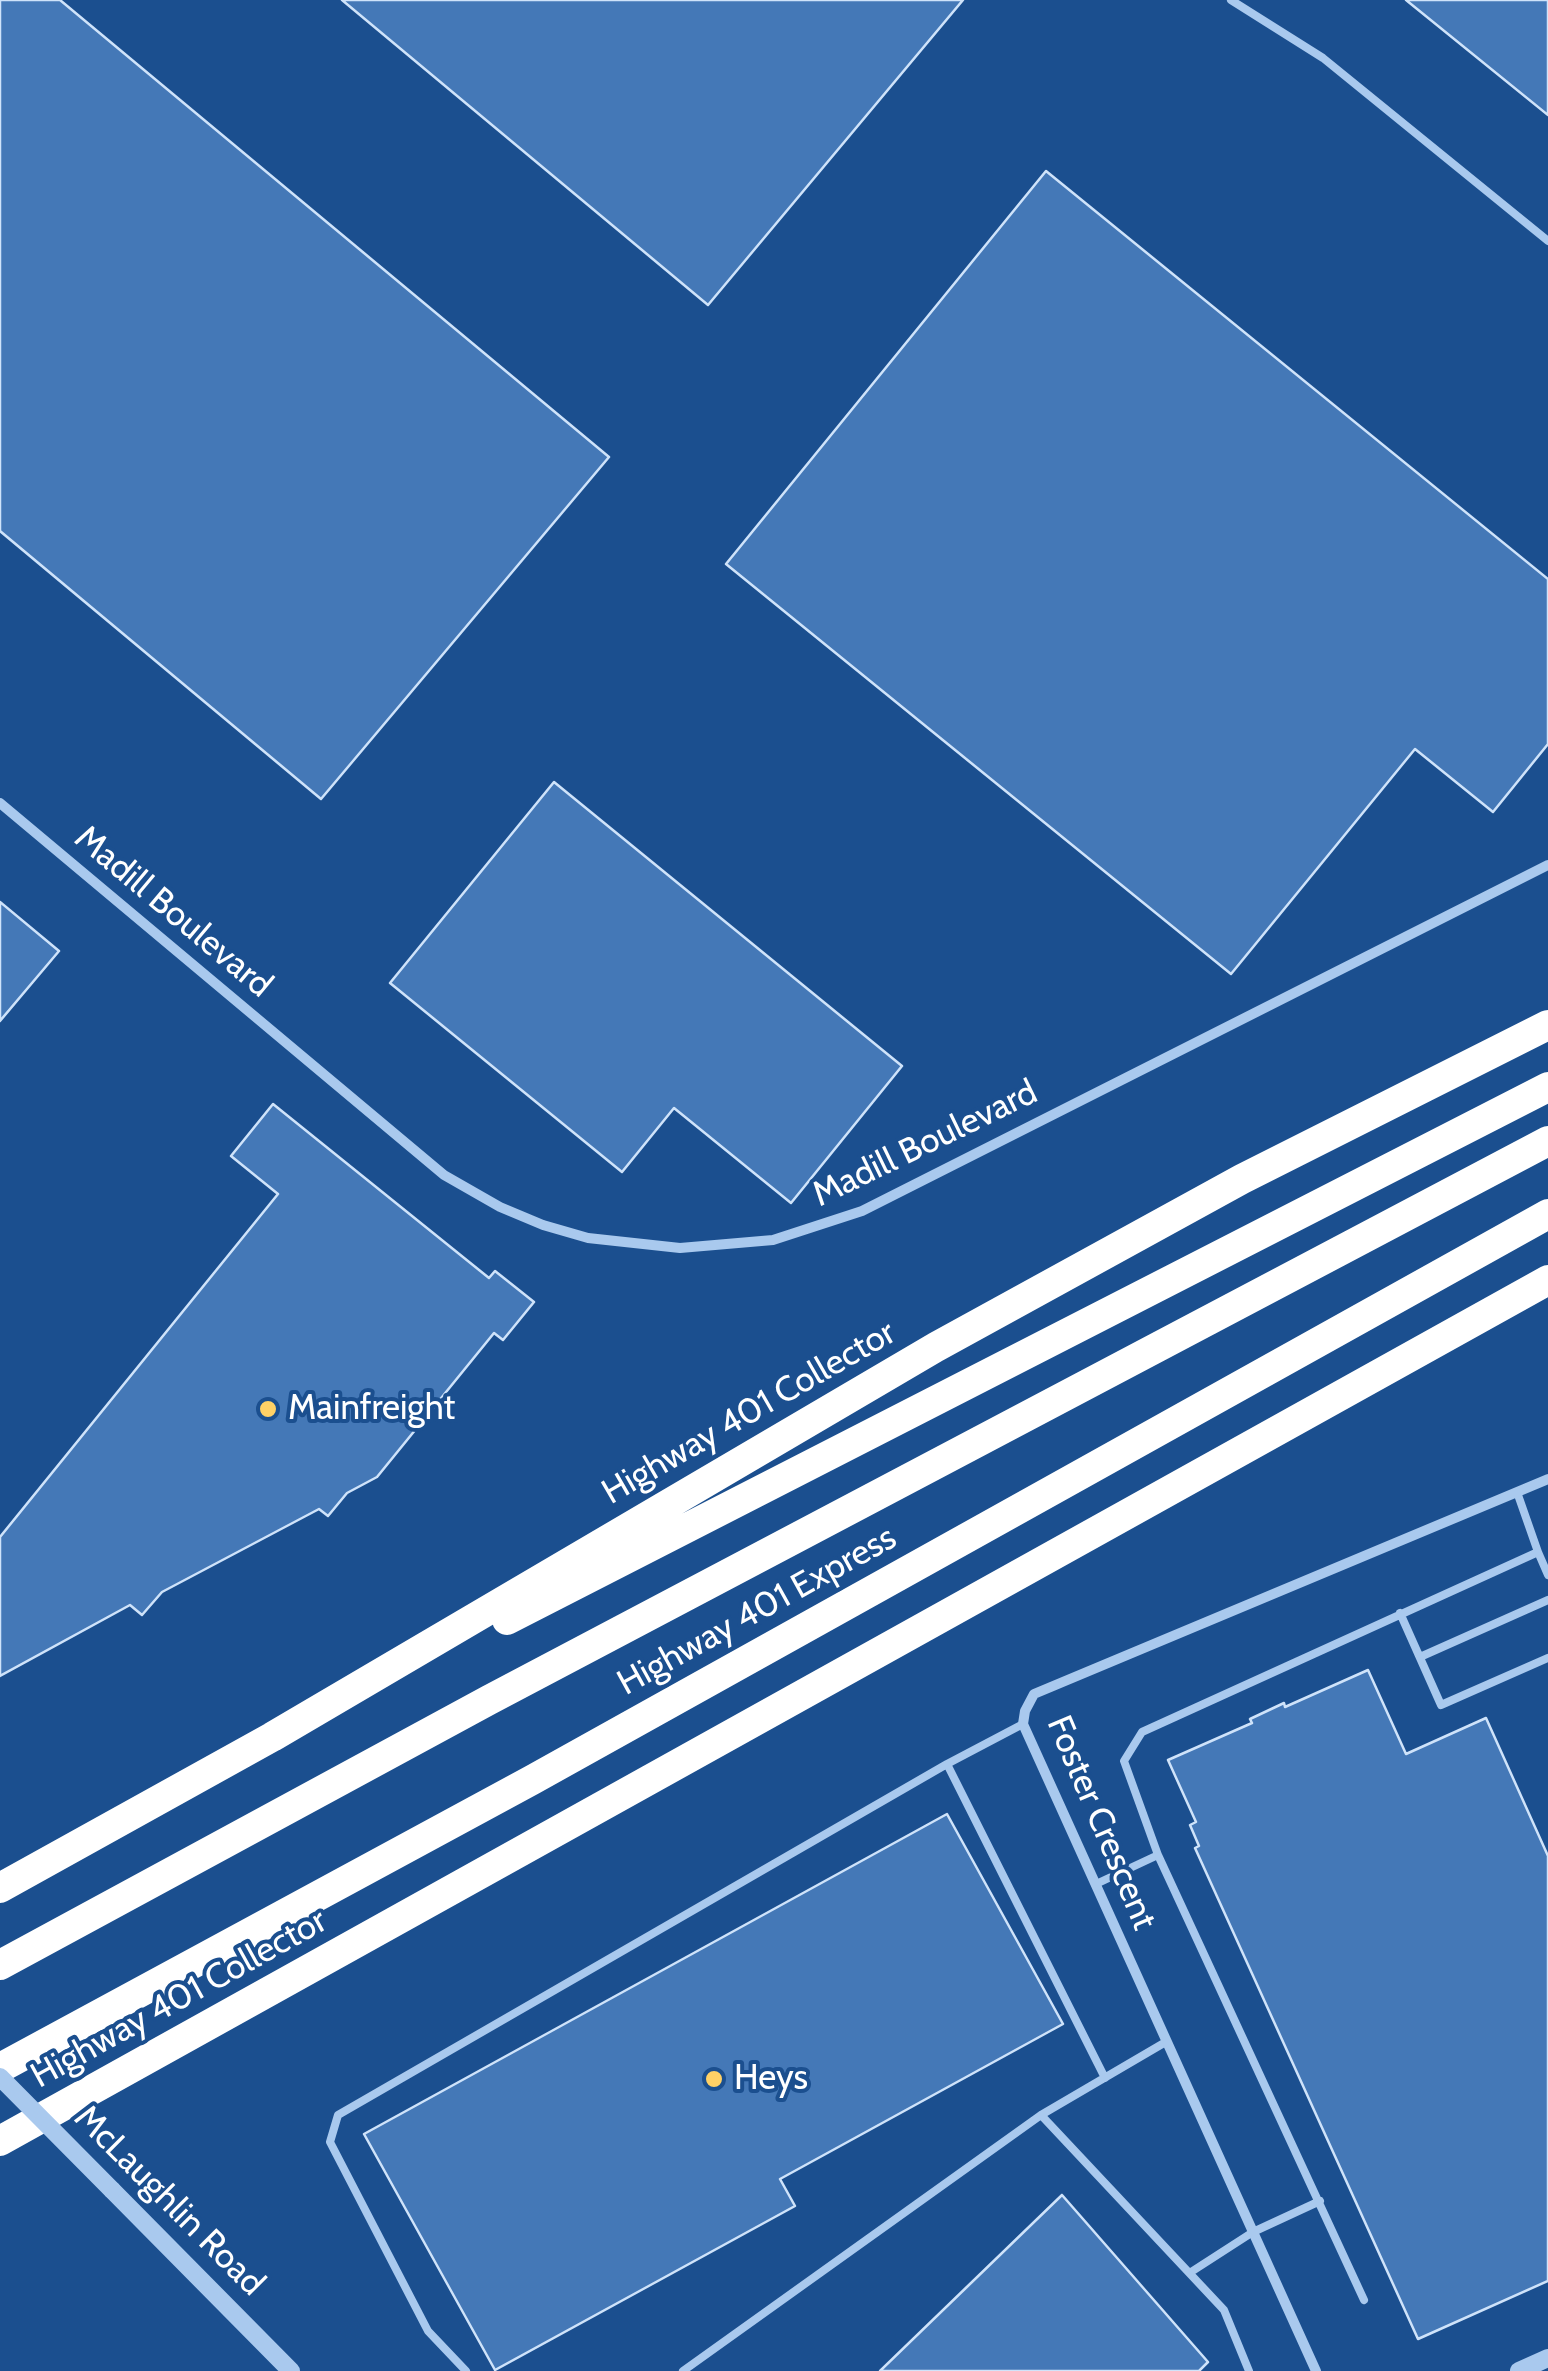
<!DOCTYPE html>
<style>
body{margin:0}
canvas{display:block;background:#1b4f8f}
</style>
<canvas width="1548" height="2371"></canvas>
<script>
const g = document.querySelector('canvas').getContext('2d');
g.lineJoin = 'round';
function paint(path, color) { g.fillStyle = color; g.fill(path, 'evenodd'); }
const shape = rows => new Path2D(rows.map(r => 'M' + r).join(''));
function strokePath(path, color, width, dash) { g.strokeStyle = color; g.lineWidth = width; g.lineCap = dash ? 'butt' : 'round'; g.setLineDash(dash || []); g.stroke(path); }
function drawText(font, color, halo, rows, align = 'center') {
  g.font = font + ' Cabin,sans-serif'; g.lineWidth = 8; g.setLineDash([]); g.textBaseline = 'middle'; g.strokeStyle = halo; g.fillStyle = color; for (const [text, x, y, turn = 0] of rows) {
    g.save(); g.translate(x, y); g.rotate((+turn || 0) * Math.PI / 180); g.textAlign = isNaN(turn) ? turn : align; if (halo) g.strokeText(text, 0, 0); g.fillText(text, 0, 0); g.restore();
  }
}
const building = shape([
 [0,0,60,0,609,457,321,799,0,531,0,0],
 [342,0,963,0,708,305,342,0],
 [1406,0,1548,0,1548,115,1406,0],
 [1046,171,1548,579,1548,744,1493,812,1415,749,1231,974,726,564,1046,171],
 [554,782,902,1066,791,1203,674,1108,622,1172,390,983,554,782],
 [0,902,59,951,0,1021,0,902],
 [273,1104,489,1278,495,1271,534,1302,503,1340,494,1333,377,1477,347,1493,328,1516,319,1509,162,1592,142,1615,130,1605,0,1676,0,1537,278,1194,231,1156,273,1104],
 [1368,1670,1406,1754,1486,1718,1548,1856,1548,2281,1418,2339,1195,1848,1199,1846,1190,1825,1196,1822,1168,1760,1252,1723,1250,1719,1284,1703,1285,1707,1368,1670],
 [947,1814,1063,2024,780,2179,795,2206,495,2370,364,2134,947,1814],
 [1062,2195,1208,2362,1199,2371,880,2371,1062,2195]
]);
paint(building, '#4478b7');
strokePath(building, '#cfe3fa', 2.5);
strokePath(shape([
 [1231,0,1323,58,1548,241],
 [1538,1552,1548,1575],
 [1400,1613,1441,1705,1548,1658],
 [1420,1657,1548,1600],
 [1023,1724,947,1764,1105,2078],
 [1158,1855,1124,1761,1142,1732,1538,1552,1517,1492],
 [1096,1884,1158,1855,1364,2300],
 [1041,2115,1224,2310,1249,2371],
 [1191,2272,1253,2232,1320,2201],
 [466,2371,428,2331,330,2142,338,2115,947,1764],
 [683,2371,1041,2115,1164,2043]
]), '#a9c9ee', 8);
strokePath(shape([
 [0,803,444,1175,500,1207,543,1225,588,1238,680,1248,773,1240,862,1211,1548,865],
 [1316,2371,1023,1724,1025,1711,1034,1694,1548,1479]
]), '#a9c9ee', 10);
strokePath(shape([
 [112,2190,291,2371],
 [1519,2371,1548,2358]
]), '#a9c9ee', 18);
strokePath(shape([
 [507,1620,1548,1087],
 [0,1888,272,1737,936,1347,1242,1179,1548,1025],
 [0,1965,489,1700,1548,1141],
 [0,2068,532,1780,1548,1214],
 [0,2141,1548,1280]
]), '#fff', 30);
strokePath(shape([
 [0,2077,112,2190]
]), '#a9c9ee', 18);
for (const [x, y, r, color] of [
 [268,1409,10,"#ffd166"],
 [714,2079,10,"#ffd166"]
]) { const dot = new Path2D(); dot.arc(x, y, r, 0, 2 * Math.PI); g.fillStyle = color; g.fill(dot); strokePath(dot, '#1b4f8f', 4); }
drawText('35px', '#fff', '#1b4f8f', [
 ["Madill Boulevard",173,912,40],
 ["Madill Boulevard",925,1144,-26],
 ["Highway 401 Collector",749,1413,-30],
 ["Highway 401 Express",757,1611,-29],
 ["Foster Crescent",1101,1823,67],
 ["Highway 401 Collector",179,1999,-29],
 ["McLaughlin Road",169,2201,45]
]);
drawText('35px', '#fff', '#1b4f8f', [
 ["Mainfreight",288,1409],
 ["Heys",734,2079]
], 'left');
</script>
